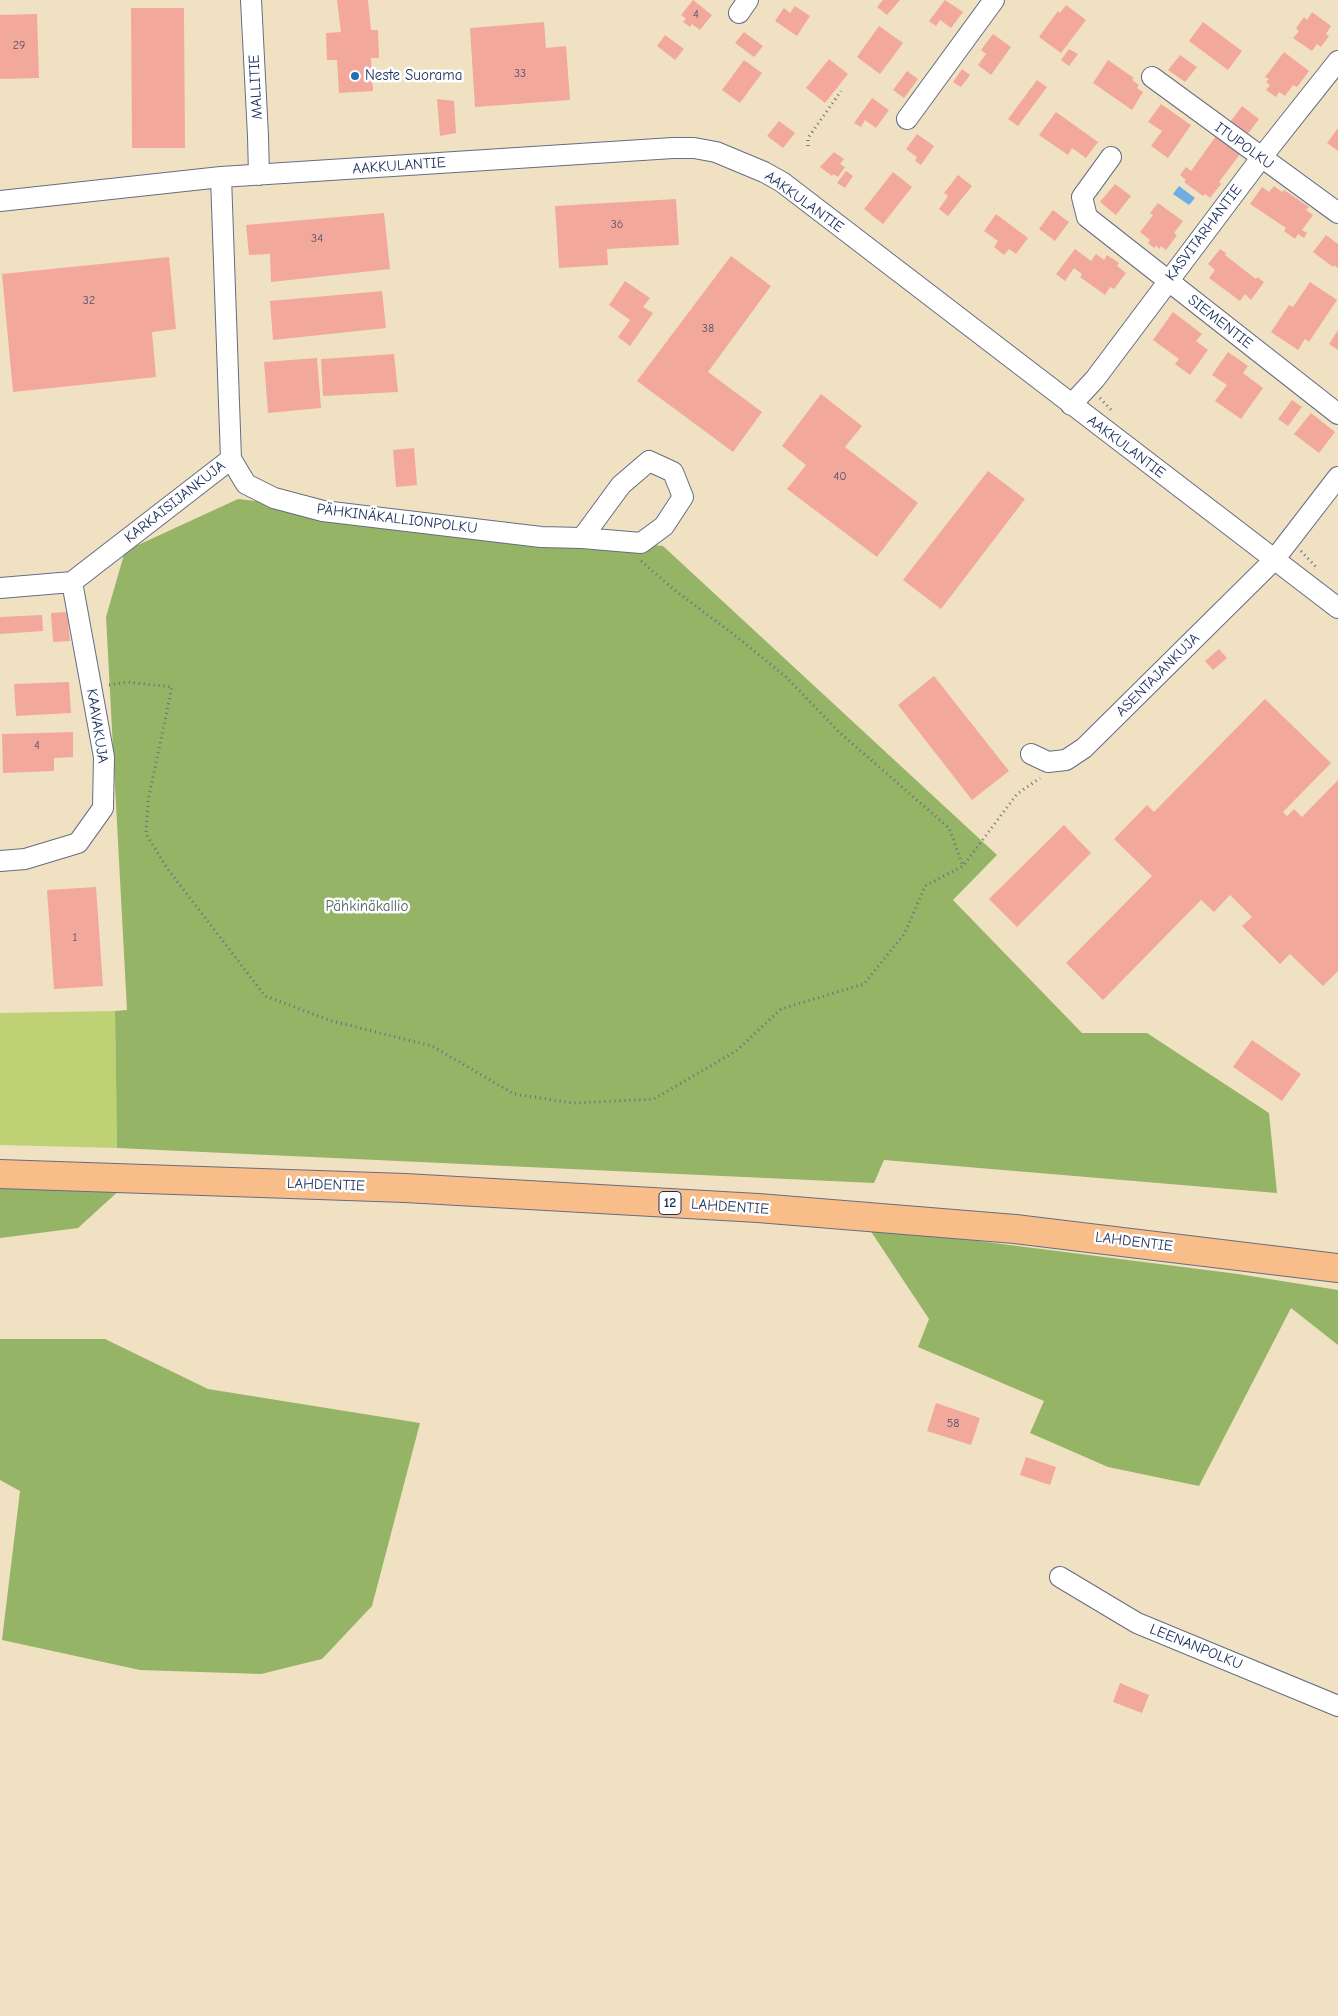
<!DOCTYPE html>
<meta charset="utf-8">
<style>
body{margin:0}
canvas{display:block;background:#f0e1c3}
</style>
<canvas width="1338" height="2016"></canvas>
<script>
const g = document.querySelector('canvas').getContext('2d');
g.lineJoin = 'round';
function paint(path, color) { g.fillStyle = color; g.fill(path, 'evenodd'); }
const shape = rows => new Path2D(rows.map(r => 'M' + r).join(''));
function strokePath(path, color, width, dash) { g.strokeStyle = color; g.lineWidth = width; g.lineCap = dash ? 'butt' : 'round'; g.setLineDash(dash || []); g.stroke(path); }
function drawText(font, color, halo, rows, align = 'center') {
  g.font = font + ' "Comic Neue",sans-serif'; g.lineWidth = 5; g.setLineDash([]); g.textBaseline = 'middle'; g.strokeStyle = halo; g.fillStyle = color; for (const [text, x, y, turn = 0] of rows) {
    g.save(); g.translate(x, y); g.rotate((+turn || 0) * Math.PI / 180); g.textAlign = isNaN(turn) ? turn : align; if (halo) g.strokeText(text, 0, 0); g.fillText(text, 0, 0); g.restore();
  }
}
paint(shape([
 [115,1011,117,1148,0,1145,0,1013]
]), '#bed275');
paint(shape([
 [238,499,663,546,997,855,953,900,1082,1033,1147,1033,1269,1113,1277,1193,884,1160,874,1183,117,1148,115,1011,127,1010,106,617,125,551],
 [0,1184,123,1187,78,1228,0,1238],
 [868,1227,1238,1274,1338,1290,1338,1345,1291,1308,1199,1486,1108,1467,1030,1433,1044,1401,918,1347,929,1319],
 [0,1339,105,1339,208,1389,420,1423,372,1606,322,1659,261,1674,140,1670,2,1640,20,1491,0,1480]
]), '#96b466');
paint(shape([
 [1179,186,1195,198,1189,205,1173,194]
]), '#6face1');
paint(shape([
 [337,0,368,0,371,30,378,30,379,58,371,58,373,91,339,93,337,60,327,60,326,33,341,32],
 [693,0,712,15,700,30,692,24,690,27,683,22,686,19,681,15],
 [883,0,900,0,887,15,877,7],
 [945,0,963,12,951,28,940,20,936,26,929,21],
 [1066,5,1086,20,1061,53,1039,37,1058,11,1060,13],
 [795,6,810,16,797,36,775,21,784,8,790,13],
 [131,8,184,8,185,148,132,148],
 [1312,12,1331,26,1326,34,1329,36,1321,47,1317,44,1312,51,1293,38,1299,31,1296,28,1304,17,1307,20],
 [37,14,39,78,0,79,0,15],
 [544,22,546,48,566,46,570,100,475,107,470,28],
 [1203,22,1242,51,1228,70,1189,41],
 [879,26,903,43,880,74,857,57],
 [744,32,763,46,754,57,735,43],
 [993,34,1011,47,991,75,978,65,986,54,981,50],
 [665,35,684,49,675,60,657,46],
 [1069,49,1078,54,1069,66,1061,60],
 [1284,52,1309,71,1297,87,1293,85,1285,96,1279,92,1276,97,1266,90,1270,85,1266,82,1269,79,1265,77],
 [1180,55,1197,67,1185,82,1168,70],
 [829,59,848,74,825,103,806,88],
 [744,60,762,73,740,103,722,90],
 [1108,60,1134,78,1132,80,1139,85,1137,88,1143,92,1132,110,1093,83],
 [962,69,970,75,961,87,953,82],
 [907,71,918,79,904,98,893,90],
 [1037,80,1047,87,1018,126,1008,119],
 [872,98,889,110,876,128,865,120,861,127,854,123],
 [437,99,454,101,456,133,440,136],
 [1161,104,1191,125,1168,158,1151,146,1162,131,1148,122],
 [1242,106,1259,119,1247,135,1230,122],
 [1056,112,1098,142,1086,158,1072,148,1068,155,1039,135],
 [779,121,795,133,783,148,767,136],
 [1338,128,1338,151,1327,143],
 [917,134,934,146,921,165,915,161,917,157,906,149],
 [1216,136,1240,154,1219,182,1221,184,1210,198,1205,194,1203,196,1184,182,1186,180,1180,175,1186,167,1191,171],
 [834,152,844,159,840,164,845,167,838,177,833,174,832,176,820,167],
 [846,171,853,176,845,188,837,183],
 [893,172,912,187,883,224,864,209],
 [958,175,972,186,948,216,939,209,948,196,944,193],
 [1115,184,1131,196,1116,215,1100,202],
 [1274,186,1282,192,1284,190,1309,207,1306,210,1313,215,1302,230,1307,233,1304,238,1298,234,1295,239,1284,231,1286,228,1250,204,1262,187,1269,192],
 [676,199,679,245,607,249,608,265,559,268,555,206],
 [1158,203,1183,221,1174,233,1177,235,1166,250,1161,246,1160,249,1156,246,1154,248,1148,243,1150,240,1140,232,1153,215,1150,213],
 [1053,210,1069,222,1055,241,1039,229],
 [384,213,390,269,271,282,270,254,249,255,246,225],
 [996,214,1028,238,1016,254,1009,249,1004,255,994,247,998,241,984,231],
 [1326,235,1338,244,1338,268,1334,265,1333,267,1313,252],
 [1075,249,1091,261,1096,254,1104,260,1107,255,1119,263,1117,266,1126,273,1114,289,1110,287,1105,295,1080,277,1082,274,1074,268,1065,281,1056,274],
 [1220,249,1226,253,1225,255,1256,279,1257,277,1264,282,1251,300,1245,294,1240,301,1209,278,1215,270,1208,264],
 [731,256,771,286,708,372,762,412,733,452,637,381],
 [169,257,176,329,152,332,156,377,13,392,2,274],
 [625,281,650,298,643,307,653,313,630,346,618,337,630,320,609,305],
 [1310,282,1337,300,1309,342,1305,339,1298,350,1271,332,1289,305,1293,307],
 [382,291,386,328,273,340,270,301],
 [1173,312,1202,334,1196,341,1208,350,1190,375,1175,364,1179,359,1153,340],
 [1338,330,1338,350,1329,344],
 [1228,352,1248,366,1243,373,1263,388,1241,419,1215,401,1227,385,1212,375],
 [394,354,398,392,323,396,321,359],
 [317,358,321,408,268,413,264,362],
 [821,394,862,426,845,447,918,503,877,557,787,489,806,465,782,446],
 [1292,400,1302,407,1288,426,1278,419],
 [1311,413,1335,432,1319,453,1294,434],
 [414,448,417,485,396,487,393,450],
 [988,471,1025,499,941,609,903,580],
 [67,612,70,641,53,642,51,613],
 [42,615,43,631,0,634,0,617],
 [1219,649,1227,658,1213,670,1205,661],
 [934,676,1009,771,972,800,898,705],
 [69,682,71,713,16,716,14,684],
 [1265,699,1331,763,1283,812,1287,816,1294,809,1302,817,1338,780,1338,971,1323,986,1290,954,1280,964,1242,926,1252,917,1230,895,1214,912,1201,900,1103,1000,1066,963,1152,876,1114,839,1147,805,1154,812],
 [73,732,73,757,54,758,54,771,3,773,2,734],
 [1064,825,1091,853,1017,927,989,899],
 [96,887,103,986,54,989,47,890],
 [1252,1040,1301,1074,1282,1101,1233,1067],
 [936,1403,980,1418,971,1445,927,1431],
 [1026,1457,1056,1467,1050,1485,1020,1475],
 [1120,1683,1149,1695,1142,1713,1113,1702]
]), '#f2a99c');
const minor = shape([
 [251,0,258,136,259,175],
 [739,13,748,0],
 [1152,77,1338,213],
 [907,119,994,0],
 [1111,157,1082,197,1087,217,1338,414],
 [0,201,221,177,673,148,694,148,716,152,764,172,782,182,1338,608],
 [1071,405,1095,379,1261,158,1338,61],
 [231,459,246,484,274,498,323,511,541,537,582,538,641,543,664,526,683,497,673,472,649,461,621,485,582,538],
 [0,588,72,582,231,459,221,177],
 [1031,754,1048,762,1066,760,1084,748,1274,560,1338,477],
 [0,861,25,859,78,843,103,808,104,757,72,582],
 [1060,1577,1137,1623,1338,1706]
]);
const highway = shape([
 [0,1174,405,1188,758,1208,1015,1229,1338,1268]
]);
strokePath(minor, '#666d81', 22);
strokePath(highway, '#666d81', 30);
strokePath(shape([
 [808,146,808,138,841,91],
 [1100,398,1113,412],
 [1301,551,1316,567],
 [641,561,677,592,737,637,786,677,839,732,949,828,963,866],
 [109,685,127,682,172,687,148,801,146,834,167,868,265,996,332,1021,432,1046,514,1094,573,1103,654,1099,736,1051,781,1009,864,984,905,933,925,886,963,866,1017,794,1040,778]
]), '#666d81', 3, [1, 4]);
strokePath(minor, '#fff', 20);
strokePath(highway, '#f8bd89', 28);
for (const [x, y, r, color] of [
 [355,76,5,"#1f6fb2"]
]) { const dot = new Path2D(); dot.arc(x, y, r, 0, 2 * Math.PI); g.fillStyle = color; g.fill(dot); strokePath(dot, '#fff', 2); }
drawText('12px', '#514e6e', null, [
 ["4",696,15],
 ["29",19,46],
 ["33",520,74],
 ["36",617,225],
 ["34",317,239],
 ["32",89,301],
 ["38",708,329],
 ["40",840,477],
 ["4",37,746],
 ["1",75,938],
 ["58",953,1424]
]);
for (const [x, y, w] of [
 [670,1203,22]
]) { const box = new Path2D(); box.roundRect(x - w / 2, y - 11.5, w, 23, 4); g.fillStyle = '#fff'; g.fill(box); strokePath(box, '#1b2f5e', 1); }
drawText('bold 14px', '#1b2f5e', null, [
 ["12",670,1203]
]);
drawText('15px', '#1b2f5e', '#fff', [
 ["Neste Suorama",365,76]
], 'left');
drawText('15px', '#1b2f5e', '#fff', [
 ["MALLITIE",256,87,-93],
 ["ITUPOLKU",1244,146,36],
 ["AAKKULANTIE",399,166,-4],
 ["AAKKULANTIE",804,202,36],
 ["KASVITARHANTIE",1204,233,-53],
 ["SIEMENTIE",1220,322,38],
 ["AAKKULANTIE",1126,447,37],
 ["KARKAISIJANKUJA",175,502,-38],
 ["PÄHKINÄKALLIONPOLKU",397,519,7],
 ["ASENTAJANKUJA",1158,675,-45],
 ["KAAVAKUJA",97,726,81],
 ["LAHDENTIE",326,1185,2],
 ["LAHDENTIE",730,1207,4],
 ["LAHDENTIE",1134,1242,7],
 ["LEENANPOLKU",1196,1647,22]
]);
drawText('15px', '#4c6065', '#fff', [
 ["Pähkinäkallio",367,907]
]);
</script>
